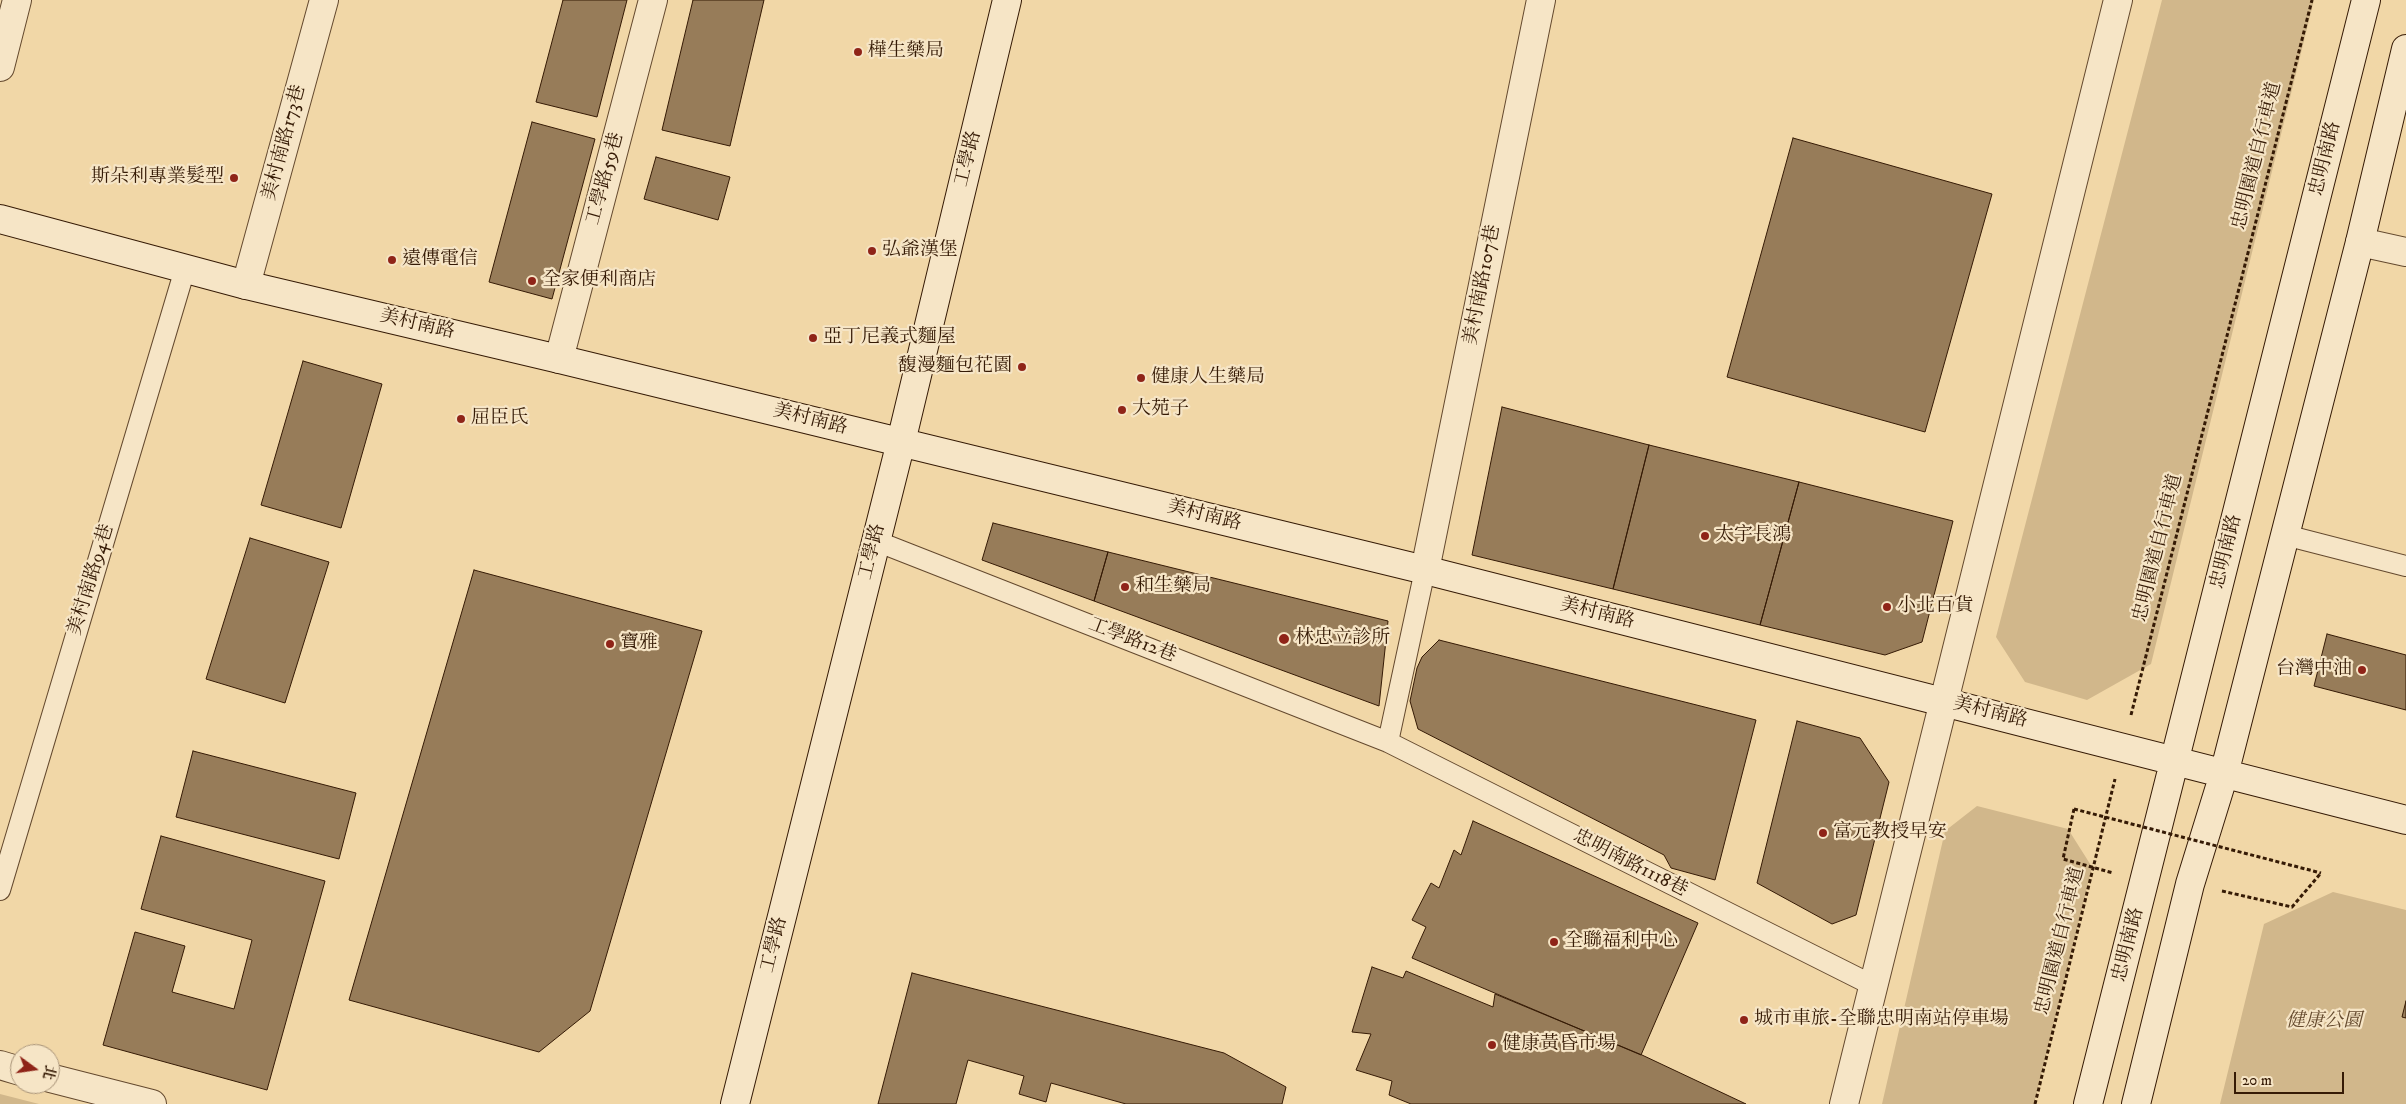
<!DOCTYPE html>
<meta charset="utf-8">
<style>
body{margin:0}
#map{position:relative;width:2406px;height:1104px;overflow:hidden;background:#f1d7a7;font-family:"IM FELL DW Pica","Noto Serif TC",serif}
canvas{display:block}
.north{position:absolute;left:10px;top:1044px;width:50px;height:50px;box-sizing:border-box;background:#f6e5c6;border:1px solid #a99479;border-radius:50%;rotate:104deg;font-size:14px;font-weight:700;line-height:20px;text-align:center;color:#351a05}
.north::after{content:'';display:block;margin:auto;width:18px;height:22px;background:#8f2418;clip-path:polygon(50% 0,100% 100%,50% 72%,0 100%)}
.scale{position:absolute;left:2234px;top:1072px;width:110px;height:22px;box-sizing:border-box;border:2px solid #351a05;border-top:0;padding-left:6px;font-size:15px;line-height:18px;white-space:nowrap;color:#351a05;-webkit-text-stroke:4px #f6e5c6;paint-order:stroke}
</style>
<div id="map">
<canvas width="2406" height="1104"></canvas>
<div class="north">北</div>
<div class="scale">20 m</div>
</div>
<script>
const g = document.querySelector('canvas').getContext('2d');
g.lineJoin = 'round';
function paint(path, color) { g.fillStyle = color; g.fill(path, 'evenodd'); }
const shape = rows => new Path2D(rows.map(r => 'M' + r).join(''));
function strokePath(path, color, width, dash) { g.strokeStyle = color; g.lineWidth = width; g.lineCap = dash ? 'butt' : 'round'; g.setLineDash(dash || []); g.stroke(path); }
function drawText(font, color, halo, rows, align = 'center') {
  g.font = font + ' "IM FELL DW Pica","Noto Serif TC",serif'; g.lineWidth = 4.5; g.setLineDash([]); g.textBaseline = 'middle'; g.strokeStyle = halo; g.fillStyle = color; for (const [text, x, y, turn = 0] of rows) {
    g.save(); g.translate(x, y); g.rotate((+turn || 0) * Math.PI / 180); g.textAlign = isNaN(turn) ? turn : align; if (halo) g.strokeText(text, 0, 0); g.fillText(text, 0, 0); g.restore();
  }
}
paint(shape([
 [2162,0,2314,0,2151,664,2087,700,2025,682,1996,637],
 [1977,806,2068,829,2092,867,2034,1104,1882,1104,1945,831],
 [2333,892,2406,910,2406,1104,2220,1104,2264,924],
 [0,1094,39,1104,0,1104]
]), '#d1b78b');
const building = shape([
 [563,0,627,0,597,117,536,102,563,0],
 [693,0,764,0,730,146,662,130,693,0],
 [532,122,595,139,552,299,489,282,532,122],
 [1793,138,1992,194,1925,432,1727,377,1793,138],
 [656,157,730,177,718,220,644,199,656,157],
 [303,361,382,384,341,528,261,505,303,361],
 [1502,407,1649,445,1613,589,1472,555,1502,407],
 [1649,445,1799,482,1760,625,1613,589,1649,445],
 [1799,482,1953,521,1922,642,1885,655,1760,625,1799,482],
 [993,523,1108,552,1094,601,982,560,993,523],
 [250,538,329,562,285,703,206,679,250,538],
 [1108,552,1388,621,1379,706,1094,601,1108,552],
 [474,570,702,631,590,1011,539,1052,349,1000,474,570],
 [2327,634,2406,655,2406,710,2314,686,2327,634],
 [1439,640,1756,720,1715,880,1671,868,1664,855,1418,729,1410,701,1417,668,1422,657,1439,640],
 [1797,721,1860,738,1889,782,1856,915,1832,924,1757,883,1797,721],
 [193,751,356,793,339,859,176,817,193,751],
 [1473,821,1698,923,1641,1055,1412,958,1426,927,1412,920,1431,883,1439,888,1454,850,1461,855,1473,821],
 [161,836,325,881,267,1090,103,1045,135,932,185,946,172,992,234,1009,252,940,141,909,161,836],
 [1372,967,1403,978,1406,971,1493,1007,1495,994,1642,1055,1746,1104,1411,1104,1389,1095,1392,1081,1356,1070,1371,1034,1352,1032,1372,967],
 [912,973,1224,1053,1286,1087,1282,1104,1126,1104,1051,1083,1046,1102,1019,1094,1024,1076,968,1060,956,1104,878,1104,912,973],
 [2406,1001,2406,1018,2402,1017,2406,1001]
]);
paint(building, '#977c59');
strokePath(building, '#351a05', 1);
const lane = shape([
 [2285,535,2406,566],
 [876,541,1388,742,1872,985],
 [1388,742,1425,570],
 [0,890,185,269]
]);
const street = shape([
 [0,67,17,0],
 [2360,242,2406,252],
 [246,285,324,0],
 [559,359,653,0],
 [1425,570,1541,0],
 [0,1065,20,1071],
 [50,1078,152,1104],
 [1844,1104,2118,0]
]);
const secondary = shape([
 [0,219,246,285,559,359,1425,570,2406,820],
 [735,1104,901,442,1007,0],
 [2088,1104,2366,0],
 [2136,1104,2190,884,2224,774,2360,242,2406,49]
]);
strokePath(lane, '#64492e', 22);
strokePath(street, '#64492e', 30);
strokePath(secondary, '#351a05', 30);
strokePath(shape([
 [2131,715,2312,0],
 [2074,809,2063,859,2113,873],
 [2222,891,2292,907,2321,873],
 [2035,1104,2115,779]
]), '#351a05', 3, [4, 2.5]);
strokePath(lane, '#f6e5c6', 20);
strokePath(street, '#f6e5c6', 28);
strokePath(secondary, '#f6e5c6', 28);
strokePath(shape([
 [2074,809,2321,873]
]), '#351a05', 3, [4, 2.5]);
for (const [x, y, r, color] of [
 [858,52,5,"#8f2418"],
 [234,178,5,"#8f2418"],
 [872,251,5,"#8f2418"],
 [392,260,5,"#8f2418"],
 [532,281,5,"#8f2418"],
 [813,338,5,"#8f2418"],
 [1022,367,5,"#8f2418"],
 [1141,378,5,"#8f2418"],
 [1122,410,5,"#8f2418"],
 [461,419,5,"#8f2418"],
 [1705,536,5,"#8f2418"],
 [1125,587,5,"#8f2418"],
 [1887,607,5,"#8f2418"],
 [1284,639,6,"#8f2418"],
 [610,644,5,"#8f2418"],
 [2362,670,5,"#8f2418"],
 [1823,833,5,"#8f2418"],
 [1554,942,5,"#8f2418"],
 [1744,1020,5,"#8f2418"],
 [1492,1045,5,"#8f2418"]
]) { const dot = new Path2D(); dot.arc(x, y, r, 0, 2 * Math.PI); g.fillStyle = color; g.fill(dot); strokePath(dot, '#f6e5c6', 2); }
drawText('19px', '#351a05', '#f6e5c6', [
 ["樺生藥局",868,52],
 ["斯朵利專業髮型",224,178,"right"],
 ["弘爺漢堡",882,251],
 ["遠傳電信",402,260],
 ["全家便利商店",542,281],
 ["亞丁尼義式麵屋",823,338],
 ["馥漫麵包花園",1012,367,"right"],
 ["健康人生藥局",1151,378],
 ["大苑子",1132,410],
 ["屈臣氏",471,419],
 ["太宇長鴻",1715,536],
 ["和生藥局",1135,587],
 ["小北百貨",1897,607],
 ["林忠立診所",1295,639],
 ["寶雅",620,644],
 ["台灣中油",2352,670,"right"],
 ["富元教授早安",1833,833],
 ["全聯福利中心",1564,942],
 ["城市車旅-全聯忠明南站停車場",1754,1020],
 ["健康黃昏市場",1502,1045]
], 'left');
drawText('19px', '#351a05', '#f6e5c6', [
 ["美村南路173巷",285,143,-75],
 ["忠明園道自行車道",2258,156,-76],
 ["工學路",969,159,-76],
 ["忠明南路",2326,159,-76],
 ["工學路59巷",606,179,-75],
 ["美村南路107巷",1483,285,-79],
 ["美村南路",417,325,13],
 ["美村南路",810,420,14],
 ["美村南路",1204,516,14],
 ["忠明園道自行車道",2159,548,-76],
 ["工學路",873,552,-76],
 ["忠明南路",2227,552,-76],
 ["美村南路94巷",92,580,-73],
 ["美村南路",1597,614,14],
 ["工學路12巷",1132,641,21],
 ["美村南路",1990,713,14],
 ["忠明南路1118巷",1630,864,27],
 ["忠明園道自行車道",2061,941,-76],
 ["工學路",775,945,-76],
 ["忠明南路",2129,945,-76]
]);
drawText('italic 19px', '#64492d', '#f6e5c6', [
 ["健康公園",2324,1022]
]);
</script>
